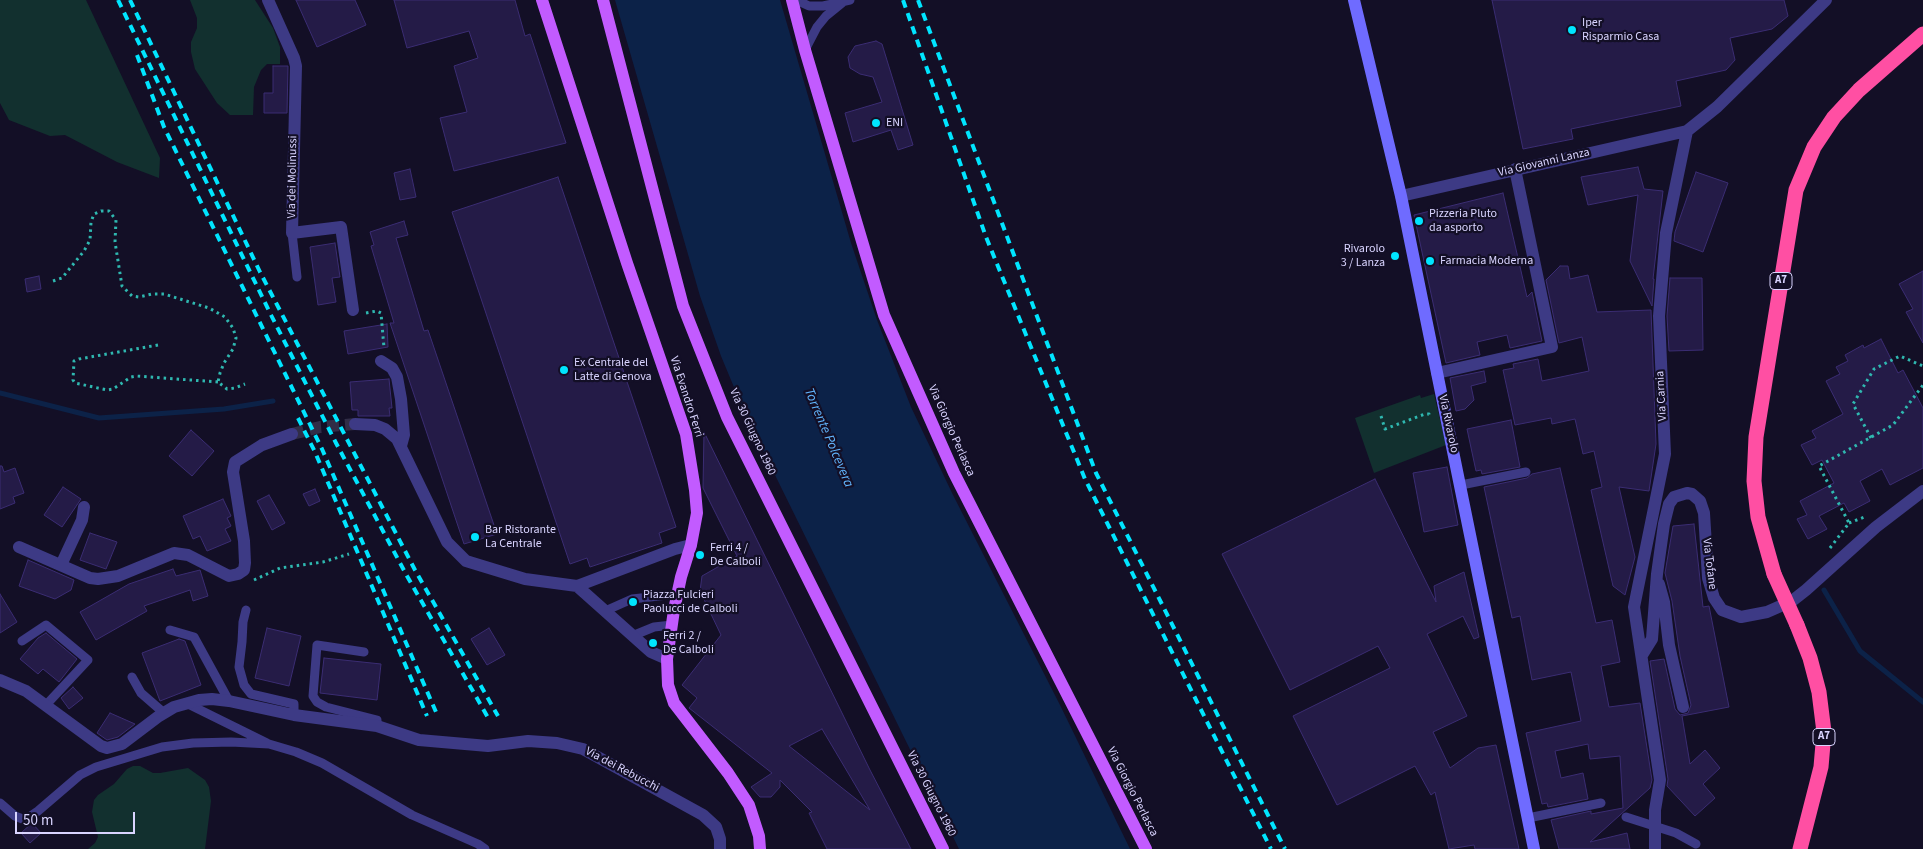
<!DOCTYPE html>
<style>
body{margin:0}
#map{position:relative;width:1923px;height:849px;overflow:hidden;background:#130f26;font-family:"Source Sans 3",sans-serif}
canvas{display:block}
.scale{position:absolute;left:15px;top:812px;width:120px;height:22px;box-sizing:border-box;border:2px solid #d9d4ff;border-top:0;padding-left:6px;font-size:15px;line-height:18px;white-space:nowrap;color:#d9d4ff;-webkit-text-stroke:4px #130f26;paint-order:stroke}
</style>
<div id="map">
<canvas width="1923" height="849"></canvas>
<div class="scale">50 m</div>
</div>
<script>
const g = document.querySelector('canvas').getContext('2d');
g.lineJoin = 'round';
function paint(path, color) { g.fillStyle = color; g.fill(path, 'evenodd'); }
const shape = rows => new Path2D(rows.map(r => 'M' + r).join(''));
function strokePath(path, color, width, dash) { g.strokeStyle = color; g.lineWidth = width; g.lineCap = dash ? 'butt' : 'round'; g.setLineDash(dash || []); g.stroke(path); }
function drawText(font, color, halo, rows, align = 'center') {
  g.font = font + ' "Source Sans 3",sans-serif'; g.lineWidth = 4.5; g.setLineDash([]); g.textBaseline = 'middle'; g.strokeStyle = halo; g.fillStyle = color; for (const [text, x, y, turn = 0] of rows) {
    g.save(); g.translate(x, y); g.rotate((+turn || 0) * Math.PI / 180); g.textAlign = isNaN(turn) ? turn : align; if (halo) g.strokeText(text, 0, 0); g.fillText(text, 0, 0); g.restore();
  }
}
paint(shape([
 [0,0,86,0,160,158,159,178,117,162,65,135,50,136,9,120,0,103],
 [190,0,255,0,273,28,280,47,280,64,267,64,261,70,254,87,253,115,230,115,217,103,195,69,191,52,191,42,197,28,197,18],
 [1434,394,1446,445,1374,473,1355,418,1420,395,1421,398],
 [133,766,140,766,153,773,160,773,188,768,205,780,209,787,211,801,205,849,88,849,95,843,98,837,92,812,94,800,98,795,114,784,127,769]
]), '#12302f');
paint(shape([
 [615,0,780,0,851,243,877,320,911,407,953,495,1061,707,1130,849,959,849,746,416,721,356,700,296]
]), '#0c2248');
strokePath(shape([
 [0,393,99,418,224,409,273,401],
 [1824,590,1860,651,1923,702]
]), '#0c2248', 5);
const building = shape([
 [296,0,355,0,366,25,317,47,296,0],
 [394,0,515,0,525,36,530,34,566,143,454,171,440,118,467,112,454,66,478,58,469,31,407,48,394,0],
 [1492,0,1784,0,1788,16,1772,29,1730,38,1735,60,1726,70,1676,81,1681,106,1571,129,1573,139,1523,149,1492,0],
 [876,41,882,44,913,145,898,150,891,130,853,142,845,113,882,102,873,77,860,74,850,68,848,57,855,46,876,41],
 [273,66,288,66,287,113,264,113,264,93,273,93,273,66],
 [1638,167,1644,189,1663,191,1653,279,1654,279,1652,306,1630,261,1638,195,1588,205,1581,177,1638,167],
 [410,169,416,197,400,200,394,173,410,169],
 [1696,172,1728,183,1703,252,1674,241,1675,232,1696,172],
 [558,177,676,527,659,533,662,543,590,567,587,558,570,564,452,212,558,177],
 [1503,193,1527,297,1532,292,1542,341,1510,348,1507,335,1477,342,1480,355,1446,363,1414,215,1503,193],
 [404,221,408,235,396,238,424,331,428,330,497,534,464,544,390,323,394,323,371,246,374,245,370,232,404,221],
 [335,243,340,277,332,278,336,302,318,305,310,247,335,243],
 [1560,266,1568,266,1570,279,1588,275,1597,312,1651,310,1656,444,1649,491,1619,487,1635,557,1625,595,1613,586,1591,490,1602,487,1594,451,1583,454,1575,419,1552,424,1551,418,1515,425,1503,370,1514,368,1513,364,1538,359,1542,381,1589,371,1582,337,1559,343,1546,280,1560,266],
 [1923,271,1923,343,1906,312,1913,309,1899,284,1923,271],
 [39,276,41,289,27,292,25,279,39,276],
 [1670,278,1702,278,1703,350,1669,351,1667,316,1670,278],
 [387,324,388,347,348,354,344,331,387,324],
 [1881,339,1898,373,1903,370,1923,408,1923,468,1890,485,1882,469,1860,481,1870,501,1849,512,1844,503,1819,516,1827,529,1808,539,1797,519,1807,515,1800,501,1834,483,1822,460,1812,465,1801,445,1816,438,1812,431,1843,414,1826,381,1840,374,1836,367,1848,361,1845,355,1863,345,1864,348,1881,339],
 [1484,371,1486,382,1471,386,1474,400,1465,409,1456,411,1450,378,1484,371],
 [389,379,392,408,389,408,390,416,358,416,358,410,352,410,350,382,389,379],
 [1511,420,1520,467,1482,474,1481,470,1476,471,1467,429,1511,420],
 [191,430,214,451,192,476,169,456,191,430],
 [704,432,870,770,911,849,827,849,809,813,812,812,780,780,780,787,771,797,760,797,751,787,772,773,689,708,697,698,682,685,721,635,700,591,702,576,737,556,703,488,704,432],
 [822,729,870,810,789,746,822,729],
 [0,466,2,466,4,472,15,468,24,493,13,497,15,503,0,509,0,466],
 [1447,467,1458,525,1424,532,1413,473,1447,467],
 [1560,468,1596,623,1612,620,1620,662,1601,666,1609,707,1640,703,1652,780,1650,788,1590,842,1627,833,1630,849,1559,849,1551,820,1591,811,1591,814,1623,808,1620,756,1590,759,1588,744,1555,751,1561,778,1583,773,1588,799,1548,807,1547,803,1542,804,1526,733,1581,721,1571,672,1532,680,1520,616,1512,618,1484,487,1527,478,1532,474,1560,468],
 [1375,479,1436,602,1434,586,1464,572,1479,637,1474,639,1463,616,1427,634,1467,716,1433,732,1450,768,1478,748,1496,745,1519,849,1475,849,1474,845,1449,849,1435,792,1431,795,1415,766,1337,805,1293,716,1390,668,1378,646,1290,690,1222,554,1375,479],
 [63,487,81,499,62,527,44,515,63,487],
 [315,489,320,501,309,506,303,494,315,489],
 [269,495,285,523,272,530,257,501,269,495],
 [223,499,231,516,227,518,231,526,225,529,231,541,207,551,200,536,193,539,183,516,223,499],
 [1694,524,1703,607,1709,606,1729,707,1682,716,1690,764,1705,750,1720,768,1703,784,1715,798,1695,816,1667,786,1668,779,1650,661,1664,659,1675,709,1680,715,1688,713,1691,705,1680,656,1672,601,1665,573,1673,526,1694,524],
 [90,533,117,542,106,569,80,560,90,533],
 [28,560,74,580,71,590,55,599,19,586,28,560],
 [173,569,176,576,200,570,208,596,193,601,190,590,144,606,147,611,96,640,80,612,129,584,173,569],
 [0,594,17,622,0,633,0,594],
 [267,628,301,636,289,686,255,678,267,628],
 [489,628,505,655,487,665,471,639,489,628],
 [46,633,77,659,59,682,43,669,38,674,20,659,38,638,46,633],
 [179,639,185,641,201,685,160,701,142,653,179,639],
 [324,658,381,664,377,700,320,693,324,658],
 [73,687,83,698,69,709,61,698,73,687],
 [110,713,135,724,118,737,107,740,97,733,110,713],
 [32,823,41,833,30,843,21,833,32,823]
]);
paint(building, '#241b47');
strokePath(building, '#3b2d73', 1);
strokePath(shape([
 [292,434,320,427,355,424]
]), '#312d47', 12, [12, 6]);
strokePath(shape([
 [53,281,62,278,84,251,90,240,91,222,94,214,101,211,109,211,116,220,115,242,122,286,132,296,139,297,152,294,164,294,209,308,225,317,233,328,236,338,233,349,224,363,220,373,218,382,227,389,235,388,245,384],
 [366,313,377,311,381,313,384,348],
 [158,345,79,359,74,361,73,380,75,383,107,390,113,389,131,377,136,376,218,382],
 [1381,416,1385,429,1425,414,1429,414,1430,417],
 [1871,438,1853,404,1874,369,1900,356,1923,366],
 [1849,523,1867,516],
 [1830,548,1849,523,1819,466,1893,425,1923,385],
 [254,580,280,568,323,562,349,554]
]), '#2fb8b0', 3, [2.5, 4]);
strokePath(shape([
 [796,0,809,6,823,6,850,0],
 [805,50,817,27,826,16,842,3],
 [292,233,297,277],
 [1461,485,1526,472],
 [246,610,243,622,242,642,239,667,244,685,251,694,294,704,294,715],
 [605,611,632,599,677,594],
 [170,630,194,637,229,701],
 [632,636,654,627,672,625],
 [22,641,46,625,88,660,46,705],
 [364,652,317,645,313,696,317,702,326,707,377,720,377,726],
 [132,677,141,693,164,713],
 [186,703,267,743],
 [0,803,15,816,25,820,38,811,80,775,96,767,162,747,193,743,231,742,269,744,296,752,322,763,412,815,478,844,485,849],
 [1626,817,1676,833,1696,844],
 [1528,818,1601,803]
]), '#3d3a85', 9);
strokePath(shape([
 [268,0,294,58,296,66,292,233,341,227,353,310],
 [1401,196,1687,131],
 [381,361,392,368,397,377,401,399,404,435,401,446],
 [1437,373,1552,347,1515,169],
 [355,424,375,425,385,429,397,439,447,542,466,561,525,579,577,586,675,549,691,545],
 [19,547,90,578,98,579,118,576,174,553,188,555,229,576,238,574,244,570,245,563,244,541,233,472,235,462,262,445,292,434],
 [61,565,82,520,84,507],
 [1659,584,1664,602,1669,645,1683,707],
 [577,586,651,652,667,659],
 [1642,655,1652,639,1657,574,1664,524,1669,504,1674,497,1687,493,1692,494,1700,501,1704,513,1708,578,1714,598,1722,610,1741,617,1767,612,1792,601,1806,590,1876,527,1923,491],
 [0,680,26,691,101,746,107,748,122,744,159,716,174,707,199,700,212,699,229,701,294,715,377,726,419,740,488,746,528,741,557,743,583,749,703,815,716,827,720,839,720,849],
 [1655,849,1655,810,1660,780,1634,607,1665,454,1659,316,1666,233,1687,131,1717,107,1826,0]
]), '#3d3a85', 12);
strokePath(shape([
 [1354,0,1401,196,1534,849]
]), '#6f6bff', 12);
strokePath(shape([
 [542,0,627,263,686,434,695,490,697,513,691,545,681,577,674,610,667,659,668,685,674,703,728,773,749,805,759,836,760,849],
 [603,0,683,306,727,417,943,849],
 [792,0,805,50,884,315,954,473,1146,849]
]), '#c25bff', 12);
strokePath(shape([
 [1774,574,1758,517,1754,481,1756,437,1796,190,1814,147,1834,117,1859,90,1923,34],
 [1797,625,1810,658,1819,692,1824,732,1821,767,1800,849]
]), '#ff4fa3', 15);
strokePath(shape([
 [118,0,271,315,336,443,407,576,490,721],
 [130,0,260,272,415,570,498,716],
 [903,0,986,237,1085,479,1271,849],
 [918,0,1096,473,1285,849],
 [137,55,164,127,322,449,436,712],
 [298,418,315,452,427,716]
]), '#00e5ff', 4, [8, 6]);
strokePath(shape([
 [1774,574,1797,625]
]), '#ff4fa3', 15);
for (const [x, y, r, color] of [
 [1572,30,5,"#00e5ff"],
 [876,123,5,"#00e5ff"],
 [1419,221,5,"#00e5ff"],
 [1395,256,5,"#00e5ff"],
 [1430,261,5,"#00e5ff"],
 [564,370,5,"#00e5ff"],
 [475,537,5,"#00e5ff"],
 [700,555,5,"#00e5ff"],
 [633,602,5,"#00e5ff"],
 [653,643,5,"#00e5ff"]
]) { const dot = new Path2D(); dot.arc(x, y, r, 0, 2 * Math.PI); g.fillStyle = color; g.fill(dot); strokePath(dot, '#130f26', 2); }
for (const [x, y, w] of [
 [1781,281,22],
 [1824,737,22]
]) { const box = new Path2D(); box.roundRect(x - w / 2, y - 8.5, w, 17, 4); g.fillStyle = '#130f26'; g.fill(box); strokePath(box, '#d9d4ff', 1); }
drawText('bold 11px', '#d9d4ff', null, [
 ["A7",1781,281],
 ["A7",1824,737]
]);
drawText('12px', '#d9d4ff', '#130f26', [
 ["Iper",1582,23],
 ["Risparmio Casa",1582,37],
 ["ENI",886,123],
 ["Pizzeria Pluto",1429,214],
 ["da asporto",1429,228],
 ["Rivarolo",1385,249,"right"],
 ["3 / Lanza",1385,263,"right"],
 ["Farmacia Moderna",1440,261],
 ["Ex Centrale del",574,363],
 ["Latte di Genova",574,377],
 ["Bar Ristorante",485,530],
 ["La Centrale",485,544],
 ["Ferri 4 /",710,548],
 ["De Calboli",710,562],
 ["Piazza Fulcieri",643,595],
 ["Paolucci de Calboli",643,609],
 ["Ferri 2 /",663,636],
 ["De Calboli",663,650]
], 'left');
drawText('12px', '#d9d4ff', '#130f26', [
 ["Via Giovanni Lanza",1544,163,-13],
 ["Via dei Molinussi",293,177,-89],
 ["Via Carnia",1662,396,-93],
 ["Via Evandro Ferri",686,397,72],
 ["Via Rivarolo",1448,424,78],
 ["Via Giorgio Perlasca",951,431,66],
 ["Via 30 Giugno 1960",752,432,65],
 ["Via Tofane",1709,564,83],
 ["Via dei Rebucchi",622,770,28],
 ["Via Giorgio Perlasca",1132,792,63],
 ["Via 30 Giugno 1960",931,794,63]
]);
drawText('italic 14px', '#62b6ff', '#130f26', [
 ["Torrente Polcevera",828,438,67]
]);
</script>
